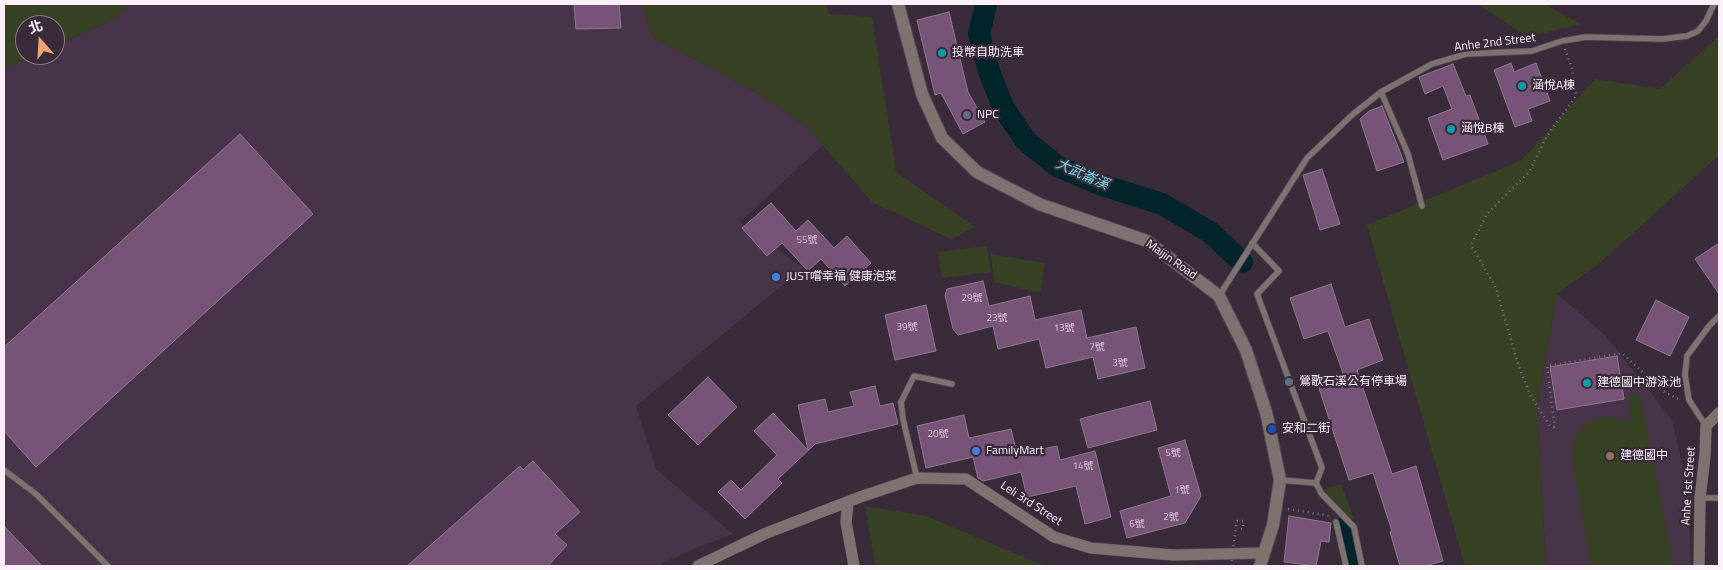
<!DOCTYPE html>
<meta charset="utf-8">
<style>
body{margin:0}
#map{position:relative;width:1723px;height:570px;overflow:hidden;background:#3a2b3a;font-family:"Titillium Web","Noto Sans TC",sans-serif}
canvas{display:block}
.frame{position:absolute;inset:0;border:5px solid #fbf0fa;pointer-events:none}
.north{position:absolute;left:15px;top:15px;width:50px;height:50px;box-sizing:border-box;background:#3a2b3a;border:1px solid #877a87;border-radius:50%;rotate:341deg;font-size:14px;font-weight:700;line-height:20px;text-align:center;color:#fbf0fa}
.north::after{content:'';display:block;margin:auto;width:18px;height:22px;background:#efa377;clip-path:polygon(50% 0,100% 100%,50% 72%,0 100%)}
</style>
<div id="map">
<canvas width="1723" height="570"></canvas>
<div class="frame"></div>
<div class="north">北</div>
</div>
<script>
const g = document.querySelector('canvas').getContext('2d');
g.lineJoin = 'round';
function paint(path, color) { g.fillStyle = color; g.fill(path, 'evenodd'); }
const shape = rows => new Path2D(rows.map(r => 'M' + r).join(''));
function strokePath(path, color, width, dash) { g.strokeStyle = color; g.lineWidth = width; g.lineCap = dash ? 'butt' : 'round'; g.setLineDash(dash || []); g.stroke(path); }
function drawText(font, color, halo, rows, align = 'center') {
  g.font = font + ' "Titillium Web","Noto Sans TC",sans-serif'; g.lineWidth = 4.5; g.setLineDash([]); g.textBaseline = 'middle'; g.strokeStyle = halo; g.fillStyle = color; for (const [text, x, y, turn = 0] of rows) {
    g.save(); g.translate(x, y); g.rotate((+turn || 0) * Math.PI / 180); g.textAlign = isNaN(turn) ? turn : align; if (halo) g.strokeText(text, 0, 0); g.fillText(text, 0, 0); g.restore();
  }
}
paint(shape([
 [128,4,642,4,653,37,756,92,807,127,823,145,740,222,803,268,636,406,656,469,733,534,693,549,657,566,4,566,4,69,35,55,55,55,55,46,115,19],
 [1557,294,1606,336,1672,420,1688,491,1691,566,1546,566,1537,407]
]), '#483448');
paint(shape([
 [4,4,128,4,115,19,55,46,55,25,25,25,25,55,35,55,4,69],
 [642,4,826,4,829,14,872,17,896,172,975,227,951,239,872,202,807,127,756,92,653,37],
 [1478,4,1544,4,1580,24,1528,37],
 [1719,36,1719,155,1601,262,1557,294,1537,407,1546,566,1465,566,1367,225,1522,160,1595,79,1660,89],
 [987,246,991,272,942,278,938,252],
 [991,254,1044,263,1041,293,994,282],
 [1640,394,1674,566,1591,566,1571,455,1575,436,1586,424,1603,416,1632,422,1628,395],
 [1341,484,1354,519,1348,520,1322,490],
 [865,506,926,516,1035,562,1051,566,875,566]
]), '#374225');
strokePath(shape([
 [986,4,979,34,989,71,1003,107,1026,141,1057,166,1099,184,1162,204,1210,232,1242,262],
 [1345,528,1354,566]
]), '#002429', 22);
const building = shape([
 [574,4,619,4,621,28,576,29,574,4],
 [949,12,968,92,985,122,963,134,941,93,935,95,917,20,949,12],
 [1511,63,1514,72,1536,63,1550,101,1528,109,1532,121,1515,127,1494,70,1511,63],
 [1453,64,1466,96,1470,95,1488,144,1443,160,1428,118,1452,109,1443,86,1425,94,1419,77,1453,64],
 [1382,106,1404,162,1377,171,1360,119,1369,111,1382,106],
 [240,134,313,214,36,467,4,431,4,347,240,134],
 [1322,169,1340,224,1320,230,1303,175,1322,169],
 [771,203,796,231,808,220,834,248,847,236,871,263,845,286,821,259,808,271,782,243,767,256,742,228,771,203],
 [1719,243,1719,294,1695,259,1719,243],
 [983,281,989,306,1030,296,1035,320,1081,310,1087,338,1136,327,1145,368,1098,379,1093,357,1046,368,1039,339,998,349,993,326,958,335,953,329,945,295,947,289,983,281],
 [1331,284,1345,327,1369,319,1383,360,1357,370,1392,474,1416,466,1443,561,1425,566,1400,566,1390,532,1392,531,1373,473,1349,480,1318,385,1344,376,1328,331,1304,339,1290,298,1331,284],
 [1656,300,1689,317,1670,356,1636,340,1656,300],
 [926,305,936,351,895,360,885,315,926,305],
 [1617,356,1624,399,1557,410,1550,367,1617,356],
 [708,377,737,407,698,445,668,415,708,377],
 [875,386,880,406,893,403,898,424,815,444,778,479,782,483,745,519,718,492,731,480,741,490,777,455,754,431,773,413,808,450,798,405,825,399,828,412,854,406,850,392,875,386],
 [1150,401,1157,430,1088,448,1080,419,1150,401],
 [964,415,969,438,1011,429,1017,454,1057,446,1060,460,1095,451,1111,517,1085,524,1076,486,1027,497,1021,472,983,481,978,478,973,457,926,468,917,426,964,415],
 [1185,440,1201,496,1185,523,1127,538,1120,511,1171,496,1158,448,1185,440],
 [533,461,580,512,555,534,567,545,548,566,407,566,520,466,523,470,533,461],
 [1289,516,1331,523,1329,542,1321,541,1316,566,1284,562,1289,516],
 [4,526,42,566,4,566,4,526]
]);
paint(building, '#785378');
strokePath(building, '#8c7a8c', 1);
const service = shape([
 [1381,92,1408,154,1422,206],
 [1252,243,1279,271,1257,294,1322,468,1316,483,1280,480],
 [1219,296,1307,158,1352,115,1381,92,1432,64,1466,54,1532,51,1562,41,1586,37,1662,39,1687,36,1698,31,1706,21,1714,4],
 [1706,426,1689,400,1685,375,1687,356,1709,326,1719,316],
 [4,470,36,494,108,566],
 [917,478,903,419,901,402,914,376,952,384],
 [1316,483,1321,493,1354,527,1362,566],
 [1700,498,1719,498],
 [1336,522,1346,566]
]);
const minor = shape([
 [848,502,846,522,854,566],
 [698,566,764,534,860,497,917,478,966,479,1054,537,1091,548,1173,555,1264,553],
 [1699,566,1700,498,1705,456,1706,426,1719,413]
]);
const tertiary = shape([
 [898,4,922,94,942,138,977,172,1039,204,1147,241,1219,296,1246,350,1266,412,1280,480,1273,525,1260,566]
]);
strokePath(service, '#554755', 7);
strokePath(minor, '#554755', 12);
strokePath(tertiary, '#554755', 14);
strokePath(shape([
 [1565,49,1572,68,1576,96,1547,136,1529,172,1487,214,1471,245,1496,288,1518,364,1530,395,1550,426,1554,427,1554,421,1547,366,1622,353,1663,391,1680,400],
 [1288,509,1331,516],
 [1236,526,1237,521,1243,521,1243,529,1237,529]
]), '#817381', 2.5, [1, 4]);
strokePath(service, '#7e7270', 5.5);
strokePath(minor, '#7e7270', 11);
strokePath(tertiary, '#7e7270', 12);
strokePath(shape([
 [1231,566,1236,526]
]), '#817381', 2.5, [1, 4]);
for (const [x, y, r, color] of [
 [942,53,5,"#0f9aa8"],
 [1522,86,5,"#0f9aa8"],
 [967,115,5,"#5c6f8a"],
 [1451,129,5,"#0f9aa8"],
 [776,277,5,"#3f7fe0"],
 [1289,382,5,"#5c6f8a"],
 [1587,383,5,"#0f9aa8"],
 [1272,429,5,"#1a4fb4"],
 [976,451,5,"#3f7fe0"],
 [1610,456,5,"#8d6e63"]
]) { const dot = new Path2D(); dot.arc(x, y, r, 0, 2 * Math.PI); g.fillStyle = color; g.fill(dot); strokePath(dot, '#3a2b3a', 2); }
drawText('10px', '#dac9da', null, [
 ["55號",807,241],
 ["29號",972,299],
 ["23號",997,319],
 ["39號",907,328],
 ["13號",1064,329],
 ["7號",1097,348],
 ["3號",1120,364],
 ["20號",938,435],
 ["5號",1173,454],
 ["14號",1083,467],
 ["1號",1182,491],
 ["2號",1171,518],
 ["6號",1137,525]
]);
drawText('12px', '#fbf0fa', '#3a2b3a', [
 ["Anhe 2nd Street",1495,43,-7],
 ["Maijin Road",1171,260,35],
 ["Anhe 1st Street",1689,486,-86],
 ["Leli 3rd Street",1031,504,33]
]);
drawText('12px', '#fbf0fa', '#3a2b3a', [
 ["投幣自助洗車",952,53],
 ["涵悅A棟",1532,86],
 ["NPC",977,115],
 ["涵悅B棟",1461,129],
 ["JUST嚐幸福 健康泡菜",786,277],
 ["鶯歌石溪公有停車場",1299,382],
 ["建德國中游泳池",1597,383],
 ["安和二街",1282,429],
 ["FamilyMart",986,451],
 ["建德國中",1620,456]
], 'left');
drawText('italic 14px', '#6edceb', '#3a2b3a', [
 ["大武崙溪",1082,175,24]
]);
</script>
